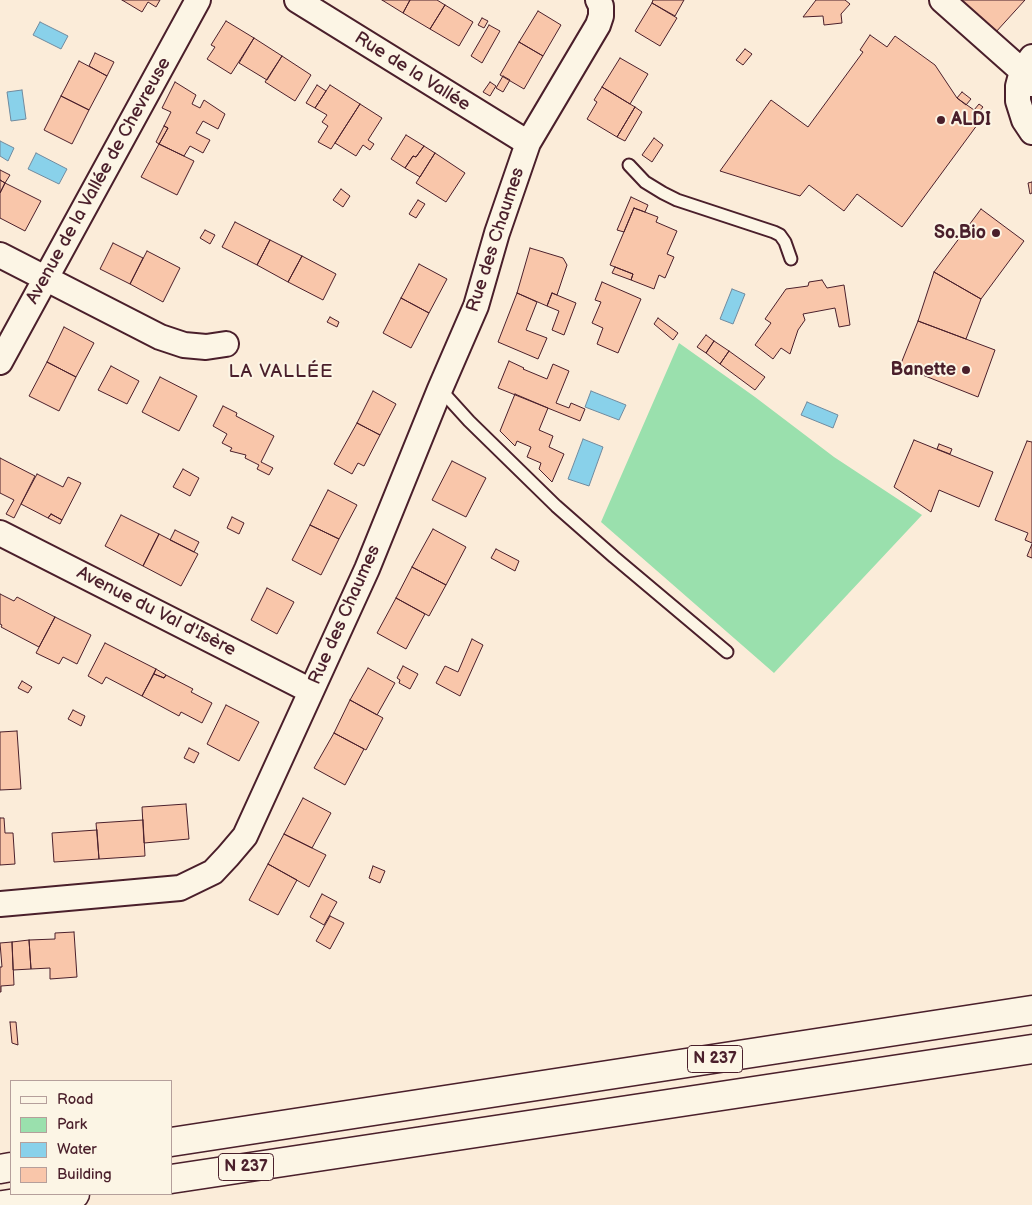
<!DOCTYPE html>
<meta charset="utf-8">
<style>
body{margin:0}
#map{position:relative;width:1032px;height:1205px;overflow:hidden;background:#fbecd9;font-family:"Balsamiq Sans",sans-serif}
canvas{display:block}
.legend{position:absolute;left:10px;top:1080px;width:162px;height:115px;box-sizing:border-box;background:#fcf5e5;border:1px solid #b59f9b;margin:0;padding:6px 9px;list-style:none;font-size:15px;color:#4a1f2b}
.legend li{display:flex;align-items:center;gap:10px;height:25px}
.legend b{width:25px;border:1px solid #b59f9b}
</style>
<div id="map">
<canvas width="1032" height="1205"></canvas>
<ul class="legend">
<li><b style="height:6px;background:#fcf5e5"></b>Road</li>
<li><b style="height:14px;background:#9ae0ad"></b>Park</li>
<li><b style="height:14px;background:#89d1ea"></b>Water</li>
<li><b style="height:14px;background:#f9c6aa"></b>Building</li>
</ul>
</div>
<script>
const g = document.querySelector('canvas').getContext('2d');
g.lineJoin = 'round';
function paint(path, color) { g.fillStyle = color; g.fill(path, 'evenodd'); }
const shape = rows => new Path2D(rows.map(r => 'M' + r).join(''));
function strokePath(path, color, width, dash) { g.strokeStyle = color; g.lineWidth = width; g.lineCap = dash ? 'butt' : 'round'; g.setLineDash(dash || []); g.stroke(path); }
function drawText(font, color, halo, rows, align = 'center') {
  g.font = font + ' "Balsamiq Sans",sans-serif'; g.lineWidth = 4; g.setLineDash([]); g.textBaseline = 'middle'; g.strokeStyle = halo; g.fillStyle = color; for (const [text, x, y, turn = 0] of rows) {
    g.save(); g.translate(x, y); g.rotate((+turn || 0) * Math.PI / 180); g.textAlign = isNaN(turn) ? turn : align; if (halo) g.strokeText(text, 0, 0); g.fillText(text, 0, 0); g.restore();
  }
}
paint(shape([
 [679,343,755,397,834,457,922,515,774,673,601,522]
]), '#9ae0ad');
const water = shape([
 [40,22,68,36,61,49,33,35,40,22],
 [22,90,26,119,11,121,7,92,22,90],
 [0,141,14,148,8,161,0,156,0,141],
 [36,153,67,169,59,184,28,169,36,153],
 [732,289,745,294,733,324,720,319,732,289],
 [591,391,626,405,619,420,585,407,591,391],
 [807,402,838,415,833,428,801,415,807,402],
 [583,439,603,447,589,486,568,479,583,439]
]);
paint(water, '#89d1ea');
strokePath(water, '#708a9e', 1);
const building = shape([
 [122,0,160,0,156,7,148,2,142,12,122,0],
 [382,0,410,0,403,13,382,0],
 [410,0,437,0,445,5,430,29,403,13,410,0],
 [653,0,684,0,675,16,652,3,653,0],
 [816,0,845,0,850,4,841,14,842,23,824,25,823,16,803,17,816,0],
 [959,0,1025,0,995,33,959,0],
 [652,3,677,18,660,46,635,31,652,3],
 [445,5,473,22,459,46,430,29,445,5],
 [538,11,561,25,543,56,519,42,538,11],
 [482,18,488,21,484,28,478,25,482,18],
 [226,21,254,38,231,74,207,59,215,47,211,45,226,21],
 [489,25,500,31,482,63,471,56,489,25],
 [870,35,887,47,895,36,935,65,957,98,974,110,979,104,983,107,978,113,983,117,902,227,857,194,844,211,809,185,800,196,720,171,771,100,808,127,863,52,860,50,870,35],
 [254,38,282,56,267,80,239,63,254,38],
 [519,42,543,56,524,89,500,75,519,42],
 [745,49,752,54,743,65,736,60,745,49],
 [95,53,114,62,107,76,89,66,95,53],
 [282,56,311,75,295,101,265,82,282,56],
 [620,58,648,74,630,104,602,87,620,58],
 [79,61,107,76,89,110,61,96,79,61],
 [503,76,510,80,503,92,496,88,503,76],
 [175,82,196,95,192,104,200,108,204,100,225,114,218,129,203,121,196,133,210,140,203,153,190,146,184,156,159,144,168,128,164,126,171,112,162,108,175,82],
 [490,82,496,86,490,96,483,92,490,82],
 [317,85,326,91,315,108,306,103,317,85],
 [330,85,360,104,331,149,318,142,328,126,322,122,327,115,315,108,330,85],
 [602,87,635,107,617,137,587,119,597,102,594,100,602,87],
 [962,92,971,99,966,105,957,98,962,92],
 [61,96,89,110,72,144,44,130,61,96],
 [360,104,382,118,368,140,374,144,370,150,363,145,356,156,335,143,360,104],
 [635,107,642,112,625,141,617,137,635,107],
 [164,126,168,128,159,144,156,142,164,126],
 [406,135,424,146,416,157,413,156,405,168,391,159,406,135],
 [654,138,663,145,652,162,642,155,654,138],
 [159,144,194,161,177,195,141,177,159,144],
 [424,146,435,153,420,177,405,168,413,156,416,157,424,146],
 [435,153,465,173,446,202,416,183,435,153],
 [0,170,10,175,5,183,0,180,0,170],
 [0,180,5,183,0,193,0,180],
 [1032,182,1032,193,1030,194,1028,183,1032,182],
 [5,183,41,201,25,231,0,218,0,193,5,183],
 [341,189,350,196,343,207,333,200,341,189],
 [631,197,648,205,645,212,634,208,624,232,617,230,631,197],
 [418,200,425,204,416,218,409,214,418,200],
 [634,208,658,217,656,222,677,231,667,254,674,257,665,278,659,275,654,289,631,280,633,274,610,265,634,208],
 [981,209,1024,241,981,299,934,272,981,209],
 [235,222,270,240,257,265,222,247,235,222],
 [205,230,215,235,210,244,200,238,205,230],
 [270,240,302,256,288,282,257,265,270,240],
 [113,243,143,258,130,284,100,269,113,243],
 [530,248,563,258,567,265,557,295,552,293,547,306,517,293,530,248],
 [147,251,180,268,163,302,130,284,147,251],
 [302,256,336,274,323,300,288,282,302,256],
 [419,264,447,279,429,313,401,298,419,264],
 [615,267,633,274,631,280,612,273,615,267],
 [934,272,981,299,966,339,918,321,934,272],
 [822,280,827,288,844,285,850,325,839,327,835,308,803,314,805,320,798,330,790,354,781,348,773,359,755,345,771,323,765,319,786,289,808,286,809,282,822,280],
 [602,282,641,299,618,353,597,344,603,328,592,323,601,302,595,300,602,282],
 [517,293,537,302,526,330,547,338,538,359,498,342,517,293],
 [552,293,576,303,564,335,552,330,559,311,547,306,552,293],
 [401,298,429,313,411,348,383,333,401,298],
 [330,317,339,322,337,327,327,322,330,317],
 [658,318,678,333,673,340,654,324,658,318],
 [918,321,995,350,978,397,900,366,918,321],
 [64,327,94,343,76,377,47,362,64,327],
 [706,335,714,341,706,353,697,347,706,335],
 [714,341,729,351,720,364,706,353,714,341],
 [729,351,765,377,755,390,720,364,729,351],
 [509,361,524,368,523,369,547,379,553,364,569,371,556,403,569,408,571,403,585,409,580,421,498,388,509,361],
 [47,362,76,377,59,411,29,396,47,362],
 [111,366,139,381,127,404,98,390,111,366],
 [160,377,197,396,179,431,142,412,160,377],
 [373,391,396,404,380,435,357,423,373,391],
 [515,394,548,408,539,430,553,436,549,447,564,454,552,482,539,469,541,463,527,457,531,447,517,441,515,446,500,431,515,394],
 [223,406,237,413,236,416,274,436,261,462,273,468,269,475,257,469,259,465,245,458,246,455,230,451,232,448,222,443,227,434,213,426,223,406],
 [357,423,380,435,364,466,358,463,352,474,334,464,357,423],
 [914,440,993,472,979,507,939,490,931,512,894,487,914,440],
 [1027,441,1032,442,1032,543,1025,540,1028,533,995,520,1027,441],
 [939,444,952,449,950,454,937,449,939,444],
 [0,458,35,476,14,518,6,514,14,500,0,493,0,458],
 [452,461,486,478,466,517,432,500,452,461],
 [183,469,199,478,190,496,173,487,183,469],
 [37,474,63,487,68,477,81,483,62,520,51,514,48,518,21,504,37,474],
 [328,490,357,505,339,539,310,525,328,490],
 [51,514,62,520,60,524,48,518,51,514],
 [121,515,159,534,143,566,105,546,121,515],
 [232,517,244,523,239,534,227,528,232,517],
 [310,525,339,539,321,575,292,560,310,525],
 [433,529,466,547,446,585,412,567,433,529],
 [175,530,199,542,194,552,170,540,175,530],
 [159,534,198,554,181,586,143,566,159,534],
 [1032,544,1032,558,1027,556,1032,544],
 [496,549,519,561,515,571,491,558,496,549],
 [412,567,446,585,429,616,396,598,412,567],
 [267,588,294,602,277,634,251,620,267,588],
 [0,594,14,601,17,597,55,617,39,647,1,627,2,625,0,624,0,594],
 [396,598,425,614,406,649,377,633,396,598],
 [55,617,91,635,77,664,63,657,59,664,36,653,55,617],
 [472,639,483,645,460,696,436,683,445,666,458,672,472,639],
 [105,643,156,669,142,696,106,677,102,684,88,676,105,643],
 [403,666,418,674,410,689,399,683,400,680,397,678,403,666],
 [368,668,395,683,377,715,350,700,368,668],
 [156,669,166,675,164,678,154,674,156,669],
 [154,674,164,678,166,675,193,689,191,692,212,703,202,723,181,712,179,716,142,696,154,674],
 [22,681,32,687,28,693,18,688,22,681],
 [350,700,383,718,366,750,334,733,350,700],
 [226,705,259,722,239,761,207,744,226,705],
 [73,710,85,716,81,726,68,719,73,710],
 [17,731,21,789,0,790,0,732,17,731],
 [334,733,364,749,345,785,314,768,334,733],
 [189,748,199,753,194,763,184,758,189,748],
 [303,798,331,813,312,848,284,834,303,798],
 [186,804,189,839,144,843,142,807,186,804],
 [0,818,4,818,5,833,13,833,15,864,0,865,0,818],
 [143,820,145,856,99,859,96,823,143,820],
 [97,830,99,859,54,862,52,833,97,830],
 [284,834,326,855,309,887,268,864,284,834],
 [268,864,297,880,278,915,249,900,268,864],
 [373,866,385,871,380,883,369,878,373,866],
 [322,894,337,902,324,925,310,917,322,894],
 [330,916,344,923,330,949,316,941,330,916],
 [74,932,77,977,50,979,50,968,31,969,29,940,55,939,55,933,74,932],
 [29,940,31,969,13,970,12,942,29,940],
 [12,942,14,985,1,986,1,992,0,992,0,967,2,967,0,943,12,942],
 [10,1022,16,1022,18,1045,12,1043,10,1022]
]);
paint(building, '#f9c6aa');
strokePath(building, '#4a1f2b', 1);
const lane = shape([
 [629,165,645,182,663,193,677,200,774,232,780,235,785,242,791,259],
 [440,389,469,421,556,506,614,557,727,652]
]);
const street = shape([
 [297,0,528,143],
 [942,0,1022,71,1032,84],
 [1032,57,1022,71,1018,86,1018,101,1024,120,1032,132],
 [0,255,160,337,184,345,206,347,226,344],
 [0,362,198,0],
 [0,533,311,691],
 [0,904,180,888,213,872,228,856,245,836,367,569,440,389,476,306,497,233,528,143,598,25,601,16,601,6,598,0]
]);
const highway = shape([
 [171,1142,1032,1010],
 [0,1169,11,1167],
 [171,1179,1032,1049],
 [3,1205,75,1194]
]);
strokePath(lane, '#4a1f2b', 15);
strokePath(street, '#4a1f2b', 28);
strokePath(highway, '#4a1f2b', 31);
strokePath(lane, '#fcf5e5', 11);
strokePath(street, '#fcf5e5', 24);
strokePath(highway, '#fcf5e5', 28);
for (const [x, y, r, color] of [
 [941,120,5,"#4a1f2b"],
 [996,233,5,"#4a1f2b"],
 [966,370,5,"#4a1f2b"]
]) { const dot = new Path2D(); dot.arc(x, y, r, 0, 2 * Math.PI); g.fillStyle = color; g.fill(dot); strokePath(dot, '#fcf5e5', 2); }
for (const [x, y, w] of [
 [715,1059,55],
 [246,1167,55]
]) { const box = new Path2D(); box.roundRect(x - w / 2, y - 13.5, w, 27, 4); g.fillStyle = '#fcf5e5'; g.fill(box); strokePath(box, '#4a1f2b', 1); }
drawText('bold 16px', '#4a1f2b', null, [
 ["N 237",715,1059],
 ["N 237",246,1167]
]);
drawText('18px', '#4a1f2b', '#fcf5e5', [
 ["Rue de la Vallée",412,72,32],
 ["Avenue de la Vallée de Chevreuse",99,181,-61],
 ["Rue des Chaumes",496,240,-72],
 ["Avenue du Val d'Isère",156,612,27],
 ["Rue des Chaumes",345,615,-66]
]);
drawText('bold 18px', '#4a1f2b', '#fcf5e5', [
 ["ALDI",951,120,"left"],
 ["So.Bio",986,233],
 ["Banette",956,370]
], 'right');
g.letterSpacing = '1px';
drawText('19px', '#4a1f2b', '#fcf5e5', [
 ["LA VALLÉE",281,372]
]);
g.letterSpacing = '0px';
</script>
